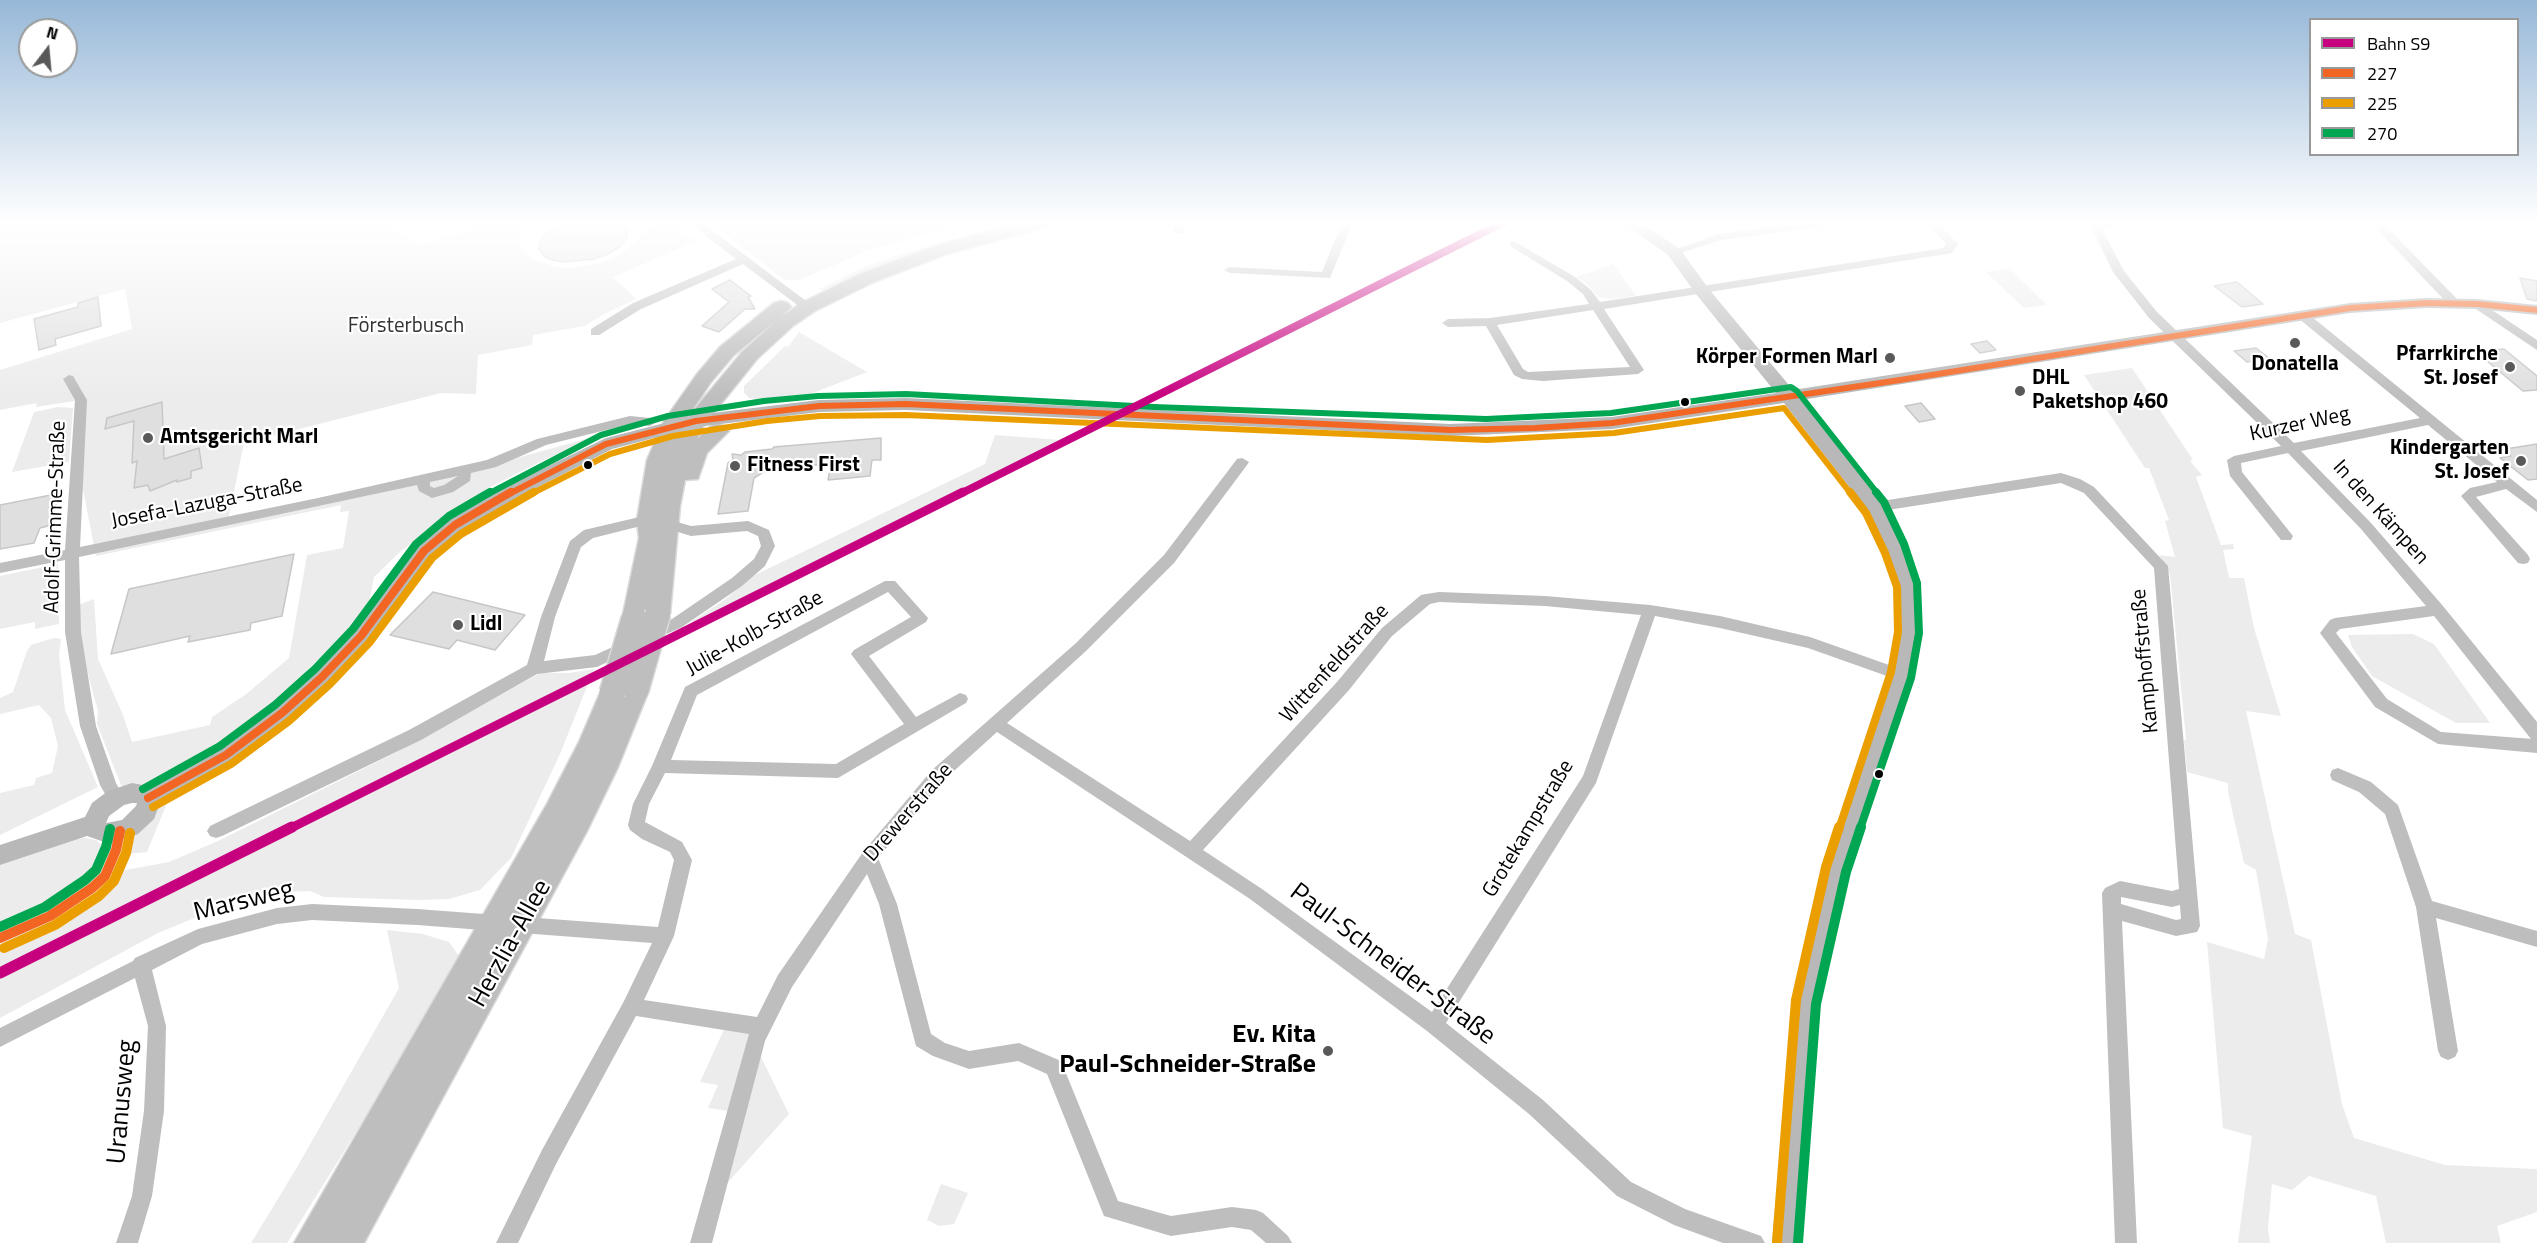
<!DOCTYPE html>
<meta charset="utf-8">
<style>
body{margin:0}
#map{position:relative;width:2537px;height:1243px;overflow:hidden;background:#fff;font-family:"Titillium Web",sans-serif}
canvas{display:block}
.legend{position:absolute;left:2309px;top:18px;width:210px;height:138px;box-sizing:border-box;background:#fff;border:2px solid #999;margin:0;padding:8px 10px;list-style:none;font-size:18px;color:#000}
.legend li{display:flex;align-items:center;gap:12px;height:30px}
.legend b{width:30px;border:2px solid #999}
.north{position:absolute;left:18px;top:18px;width:60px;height:60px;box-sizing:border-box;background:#fff;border:2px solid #999;border-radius:50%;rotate:16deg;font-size:16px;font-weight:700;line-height:24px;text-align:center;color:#000}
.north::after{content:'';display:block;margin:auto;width:21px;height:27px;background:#595959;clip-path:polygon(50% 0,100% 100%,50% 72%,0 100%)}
</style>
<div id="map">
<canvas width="2537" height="1243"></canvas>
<ul class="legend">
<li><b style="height:8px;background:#c7007f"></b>Bahn S9</li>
<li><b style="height:8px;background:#f26522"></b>227</li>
<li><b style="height:8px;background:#eb9e00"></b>225</li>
<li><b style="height:8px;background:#00a651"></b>270</li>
</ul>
<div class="north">N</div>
</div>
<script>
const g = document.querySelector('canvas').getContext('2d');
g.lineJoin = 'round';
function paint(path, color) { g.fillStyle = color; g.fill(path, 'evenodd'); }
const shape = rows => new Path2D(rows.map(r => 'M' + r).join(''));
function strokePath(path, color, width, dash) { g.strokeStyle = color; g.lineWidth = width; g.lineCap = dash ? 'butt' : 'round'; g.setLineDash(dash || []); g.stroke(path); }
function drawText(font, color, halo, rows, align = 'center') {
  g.font = font + ' "Titillium Web",sans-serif'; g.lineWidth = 4.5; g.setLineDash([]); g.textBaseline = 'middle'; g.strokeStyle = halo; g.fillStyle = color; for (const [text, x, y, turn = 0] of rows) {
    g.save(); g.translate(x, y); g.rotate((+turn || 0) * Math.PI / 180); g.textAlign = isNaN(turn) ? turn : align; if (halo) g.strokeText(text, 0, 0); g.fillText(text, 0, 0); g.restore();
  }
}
paint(shape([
 [0,222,387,222,420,246,490,222,517,222,521,230,519,244,531,259,556,267,571,268,600,263,615,258,635,243,643,231,667,222,696,241,613,277,636,299,606,313,584,326,533,335,532,345,478,355,476,394,441,393,244,443,228,521,491,465,608,433,598,440,546,459,490,487,435,525,400,552,374,577,368,609,357,634,342,636,305,672,320,671,254,728,152,787,128,789,121,785,97,724,98,711,84,660,78,605,94,599,98,659,123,715,132,742,210,725,212,717,245,695,289,658,307,555,343,548,349,511,340,512,341,505,96,556,78,464,81,400,36,407,37,403,0,410,0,370,132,329,125,289,0,323],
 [974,222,874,248,799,280,785,280,710,222],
 [1017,222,1031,222,827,293,820,289,864,267,903,253],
 [1613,264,1636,296,1610,299,1598,297,1587,284,1576,277],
 [2009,268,2047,305,2024,308,1986,272],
 [799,332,867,372,805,396,766,400,749,398,744,393,744,386,785,346,788,347],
 [2132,368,2193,460,2190,461,2202,475,2196,477,2221,545,2233,544,2234,549,2223,550,2229,578,2244,578,2254,628,2281,716,2246,711,2295,934,2311,940,2342,1104,2354,1138,2445,1165,2537,1169,2537,1212,2497,1226,2501,1243,2386,1243,2376,1196,2309,1176,2292,1190,2272,1184,2268,1229,2270,1243,2238,1243,2252,1136,2223,1128,2207,942,2264,959,2268,939,2256,870,2244,863,2228,792,2228,783,2187,772,2184,741,2186,739,2170,574,2159,555,2175,557,2165,521,2169,520,2149,468,2145,468,2084,375],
 [58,407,73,408,69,462,12,472,34,412],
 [995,435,1061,440,693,623,692,621,723,601,755,575,985,464],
 [58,564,59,624,35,629,35,622,0,629,0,576],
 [2413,634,2434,644,2490,723,2456,723,2372,676,2352,647,2348,635],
 [54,638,61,639,59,654,65,710,98,787,0,835,0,793,34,785,36,778,52,773,58,746,51,718,39,705,0,714,0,698,13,692,27,651,31,645],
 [594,669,560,754,511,858,480,890,449,899,418,900,324,897,310,891,281,892,231,903,158,933,0,1018,0,943,78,906,107,884,120,871,169,862,218,841,397,752,540,673,569,673],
 [169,798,147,852,127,854,132,831,160,803],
 [85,838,96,840,104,847,105,853,102,862,89,883,49,908,0,931,0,863,72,839],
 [387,930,423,934,449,942,459,956,459,967,287,1243,251,1243,296,1169,399,988],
 [726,1025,760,1031,756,1047,789,1114,713,1199,736,1112,708,1108,718,1085,700,1082],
 [941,1184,968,1193,954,1224,939,1226,927,1220]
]), '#ececec');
const building = shape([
 [563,222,625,222,628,231,626,239,619,247,608,254,594,259,565,262,552,260,544,256,539,249,540,242,545,234,563,222],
 [2520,278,2537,281,2537,301,2527,299,2520,278],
 [730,280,751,296,748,297,755,309,745,309,719,332,702,326,729,302,712,289,730,280],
 [2237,282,2263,304,2242,307,2214,286,2237,282],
 [98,297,101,326,55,339,56,345,39,350,34,319,78,307,78,303,98,297],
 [1987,341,1996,350,1980,353,1971,344,1987,341],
 [2256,348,2269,358,2247,362,2234,351,2256,348],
 [2504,349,2537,376,2537,390,2523,391,2476,352,2504,349],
 [162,402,164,459,199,448,202,468,191,471,191,478,177,482,177,480,150,491,148,485,134,488,137,461,132,463,134,421,105,429,107,418,162,402],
 [1921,403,1935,419,1919,422,1905,406,1921,403],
 [881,438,881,460,872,460,870,476,828,480,831,464,770,468,754,478,748,511,718,514,728,463,733,460,732,454,741,455,745,452,772,449,774,447,881,438],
 [2537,444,2537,479,2528,480,2500,458,2511,456,2506,452,2509,451,2506,449,2537,444],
 [61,493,48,526,40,528,34,543,0,549,0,505,61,493],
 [294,554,282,616,251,623,250,630,188,642,190,636,111,654,129,589,294,554],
 [433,592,525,615,495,650,457,640,449,649,390,635,433,592]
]);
paint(building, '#dfdfdf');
strokePath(building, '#c7c7c7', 1.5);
const primary = shape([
 [1022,222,1053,222,1050,226,947,254,874,282,815,311,793,326,757,359,704,425,697,439,711,426,718,424,725,426,729,431,707,453,698,479,685,480,680,506,670,613,666,619,658,622,650,619,647,614,642,625,634,628,626,625,622,619,639,538,637,520,647,460,664,421,697,374,720,347,774,303,781,301,788,303,791,307,781,317,801,303,860,274,935,246,1022,222],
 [777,320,743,351,689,416,680,431,681,427,711,382,734,355,777,320],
 [636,680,645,683,649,690,618,767,587,831,364,1243,294,1243,547,804,579,742,603,686,612,683,621,686,623,691,627,683,636,680]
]);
strokePath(primary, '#dbdbdb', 3);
paint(shape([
 [688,222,701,222,814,307,812,310,804,310,743,264,641,309,599,335,591,335,591,329,633,303,736,259,688,222],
 [1177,222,1188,222,1183,233,1179,234,1173,231,1177,222],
 [1342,222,1353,222,1330,278,1230,273,1224,270,1230,267,1322,272,1342,222],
 [1804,222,1838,222,1833,225,1721,240,1674,255,1668,252,1719,234,1804,222],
 [1925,222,1937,222,1956,242,1958,244,1952,253,1604,309,1644,370,1638,374,1543,381,1522,379,1514,375,1486,326,1448,327,1442,323,1448,319,1490,318,1589,304,1583,294,1567,281,1510,246,1510,242,1514,241,1575,277,1591,290,1600,302,1944,248,1946,244,1925,222],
 [1593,310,1630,367,1528,372,1523,369,1497,325,1593,310],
 [2089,222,2135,222,2102,229,2124,271,2157,312,2294,443,2420,418,2298,318,2298,312,2302,311,2306,312,2537,500,2537,512,2506,489,2476,497,2528,555,2530,559,2528,563,2523,564,2518,563,2461,496,2470,488,2497,482,2428,425,2301,451,2371,523,2443,606,2537,722,2537,753,2438,744,2375,707,2320,633,2330,620,2335,618,2426,606,2361,529,2288,453,2241,463,2242,472,2293,536,2291,540,2281,540,2230,476,2227,460,2234,456,2281,446,2149,318,2113,272,2089,222],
 [2434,616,2531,739,2533,739,2441,732,2387,699,2336,633,2340,629,2434,616],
 [2370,222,2382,222,2458,300,2458,306,2450,306,2370,222],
 [2477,300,2537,340,2537,350,2473,307,2471,304,2477,300],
 [69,375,73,376,87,400,80,547,318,498,487,460,537,439,630,416,650,418,657,422,650,426,630,424,546,445,496,467,471,473,470,481,453,492,432,498,419,491,417,485,79,557,81,632,96,726,116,783,124,798,122,803,116,805,110,803,100,785,80,726,65,632,65,560,0,573,0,563,65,550,75,400,63,379,69,375],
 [458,476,444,485,434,488,430,486,430,482,458,476],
 [1242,458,1249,462,1247,465,1174,563,1086,651,1007,723,1190,841,1337,682,1382,628,1421,595,1426,594,1439,592,1545,596,1650,605,1720,616,1810,637,1906,671,1909,675,1906,679,1901,681,1808,648,1720,628,1655,616,1596,783,1446,1023,1543,1100,1631,1182,1685,1209,1761,1236,1765,1243,1723,1243,1674,1225,1617,1196,1529,1114,1427,1031,1250,899,997,732,944,780,878,858,897,904,931,1034,945,1043,969,1051,1019,1043,1061,1061,1118,1201,1171,1216,1232,1207,1256,1210,1263,1213,1288,1236,1292,1243,1266,1243,1251,1230,1232,1227,1171,1236,1104,1216,1047,1074,1018,1061,969,1069,933,1056,916,1046,879,904,867,874,792,987,765,1041,712,1243,690,1243,749,1034,636,1016,556,1164,518,1243,496,1243,542,1150,624,1001,652,943,417,925,312,920,277,924,202,944,152,970,166,1026,164,1111,152,1196,138,1243,116,1243,132,1196,144,1111,148,1026,135,978,0,1047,0,1028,133,961,135,958,198,929,277,908,312,904,417,909,658,927,674,860,670,852,642,839,630,830,628,825,633,804,652,766,685,687,885,581,895,581,928,618,926,622,869,656,916,717,960,693,966,695,968,699,966,703,838,778,665,773,649,804,645,822,682,842,692,860,674,936,644,1000,757,1017,778,975,863,852,932,770,1076,643,1164,555,1237,459,1242,458],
 [888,592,911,617,854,650,851,654,904,724,836,764,671,760,697,695,888,592],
 [1439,602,1545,606,1641,615,1583,776,1432,1012,1262,889,1203,850,1349,690,1392,636,1430,604,1439,602],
 [2061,473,2080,479,2094,487,2168,566,2200,926,2197,932,2176,936,2122,921,2137,1243,2115,1243,2102,893,2105,888,2120,881,2172,891,2179,889,2154,568,2084,493,2061,483,1875,512,1868,507,1875,502,2061,473],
 [2121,897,2172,907,2180,905,2181,919,2176,920,2121,904,2121,897],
 [648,515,655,520,653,523,593,538,581,547,555,617,544,661,595,655,628,640,633,642,636,646,633,650,597,667,537,674,421,740,222,836,216,838,210,836,207,831,210,826,409,730,527,665,541,617,570,541,584,530,648,515],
 [667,519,691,526,748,521,769,530,775,546,765,566,742,586,682,627,649,642,644,640,641,636,644,632,672,619,732,578,754,559,761,546,758,536,747,531,691,536,662,527,660,524,667,519],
 [2338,768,2371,782,2398,805,2432,901,2537,931,2537,947,2436,918,2458,1051,2455,1057,2448,1060,2441,1057,2438,1051,2416,907,2385,814,2359,792,2332,780,2330,775,2332,770,2338,768]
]), '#bebebe');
paint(shape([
 [1622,222,1640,222,1680,249,1708,288,1793,390,2350,303,2426,298,2477,299,2537,305,2537,315,2477,309,2426,308,2350,313,1801,400,1885,507,1905,549,1917,585,1920,633,1912,675,1848,869,1819,1002,1802,1243,1772,1243,1793,1002,1824,869,1890,675,1898,633,1897,585,1885,549,1867,510,1784,403,1612,429,1450,436,906,410,819,412,696,427,612,449,517,498,462,530,431,556,368,642,330,683,290,719,234,762,160,803,154,819,138,834,110,844,87,836,0,865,0,845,85,817,92,803,108,791,132,783,148,786,218,748,274,707,314,671,354,630,417,546,448,520,503,488,606,438,696,415,819,400,906,398,1450,424,1612,417,1776,393,1696,294,1668,255,1622,222],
 [132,803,137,803,136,806,122,820,106,823,109,816,124,805,132,803]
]), '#b8b8b8');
paint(primary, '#bebebe');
const primaryBridge = shape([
 [636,690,658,613],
 [612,693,634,619]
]);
strokePath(primaryBridge, '#dbdbdb', 28, []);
strokePath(primaryBridge, '#bebebe', 25);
strokePath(shape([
 [509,494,606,444,696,421,819,406,906,404,1450,430,1535,428,1612,423,1900,380,2350,308,2426,303,2477,304,2537,310]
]), '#f26522', 6);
strokePath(shape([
 [148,798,226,755,282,713,322,677,361,636,424,551,455,525,511,492]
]), '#f26522', 8);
strokePath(shape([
 [0,938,50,916,92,888,105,876,116,850,120,831]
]), '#f26522', 10);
strokePath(shape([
 [531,494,610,454,673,436,767,421,820,416,906,415,1487,440,1614,433,1784,408,1851,494]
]), '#eb9e00', 6);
strokePath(shape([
 [153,807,231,764,289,721,330,684,369,643,432,558,461,534,534,492],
 [1839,829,1891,672,1898,632,1897,587,1885,553,1866,513,1850,492]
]), '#eb9e00', 8);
strokePath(shape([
 [4,948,55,925,99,896,114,881,126,853,130,833],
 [1777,1242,1796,1000,1826,867,1839,827]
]), '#eb9e00', 10);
strokePath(shape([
 [488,494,601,435,668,416,764,401,818,396,906,394,1154,407,1486,419,1611,413,1791,387,1797,391,1878,494]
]), '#00a651', 6);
strokePath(shape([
 [143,789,220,746,275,705,315,669,353,629,416,544,449,516,490,492],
 [1860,829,1911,678,1919,633,1917,583,1904,544,1884,502,1876,492]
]), '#00a651', 8);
strokePath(shape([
 [0,927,45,907,85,880,96,870,106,847,110,829],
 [1798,1243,1816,1004,1846,872,1861,827]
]), '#00a651', 10);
strokePath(shape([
 [960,494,1504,222]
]), '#c7007f', 8);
strokePath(shape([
 [289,829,963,492]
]), '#c7007f', 9);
strokePath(shape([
 [0,973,292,827]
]), '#c7007f', 11);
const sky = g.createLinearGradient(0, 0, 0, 397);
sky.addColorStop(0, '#97b8d8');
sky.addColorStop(0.56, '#fff');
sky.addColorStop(1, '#ffffff00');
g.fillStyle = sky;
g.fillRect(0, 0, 2537, 397);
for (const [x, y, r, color] of [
 [2295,343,6,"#595959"],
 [1890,358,6,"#595959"],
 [2510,367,6,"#595959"],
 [2020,391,6,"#595959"],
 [1685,402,5,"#000"],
 [148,438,6,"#595959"],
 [2521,461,6,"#595959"],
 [588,465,5,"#000"],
 [735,466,6,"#595959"],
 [458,625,6,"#595959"],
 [1879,774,5,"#000"],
 [1328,1051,6,"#595959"]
]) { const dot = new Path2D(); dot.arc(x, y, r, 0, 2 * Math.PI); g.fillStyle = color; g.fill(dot); strokePath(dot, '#fff', 2); }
drawText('21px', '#333', '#fff', [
 ["Försterbusch",406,327]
]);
drawText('bold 21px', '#000', '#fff', [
 ["Pfarrkirche",2498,355,"right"],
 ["St. Josef",2498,379,"right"],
 ["Körper Formen Marl",1878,358,"right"],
 ["Donatella",2295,365,"center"],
 ["DHL",2032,379],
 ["Paketshop 460",2032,403],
 ["Amtsgericht Marl",160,438],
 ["Kindergarten",2509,449,"right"],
 ["St. Josef",2509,473,"right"],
 ["Fitness First",747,466],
 ["Lidl",470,625]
], 'left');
drawText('21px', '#000', '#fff', [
 ["Kurzer Weg",2300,425,-12],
 ["Josefa-Lazuga-Straße",207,504,-11],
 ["In den Kämpen",2380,513,48],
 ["Adolf-Grimme-Straße",56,517,-88],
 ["Julie-Kolb-Straße",755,634,-29],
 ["Kamphoffstraße",2146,661,-95],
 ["Wittenfeldstraße",1335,664,-48],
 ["Drewerstraße",909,813,-49],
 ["Grotekampstraße",1529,829,-59]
]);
drawText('26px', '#000', '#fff', [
 ["Marsweg",244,902,-14],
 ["Herzlia-Allee",511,944,-61],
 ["Paul-Schneider-Straße",1392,965,37],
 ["Uranusweg",123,1102,-85]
]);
drawText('bold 26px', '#000', '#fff', [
 ["Ev. Kita",1316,1036],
 ["Paul-Schneider-Straße",1316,1066]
], 'right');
</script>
